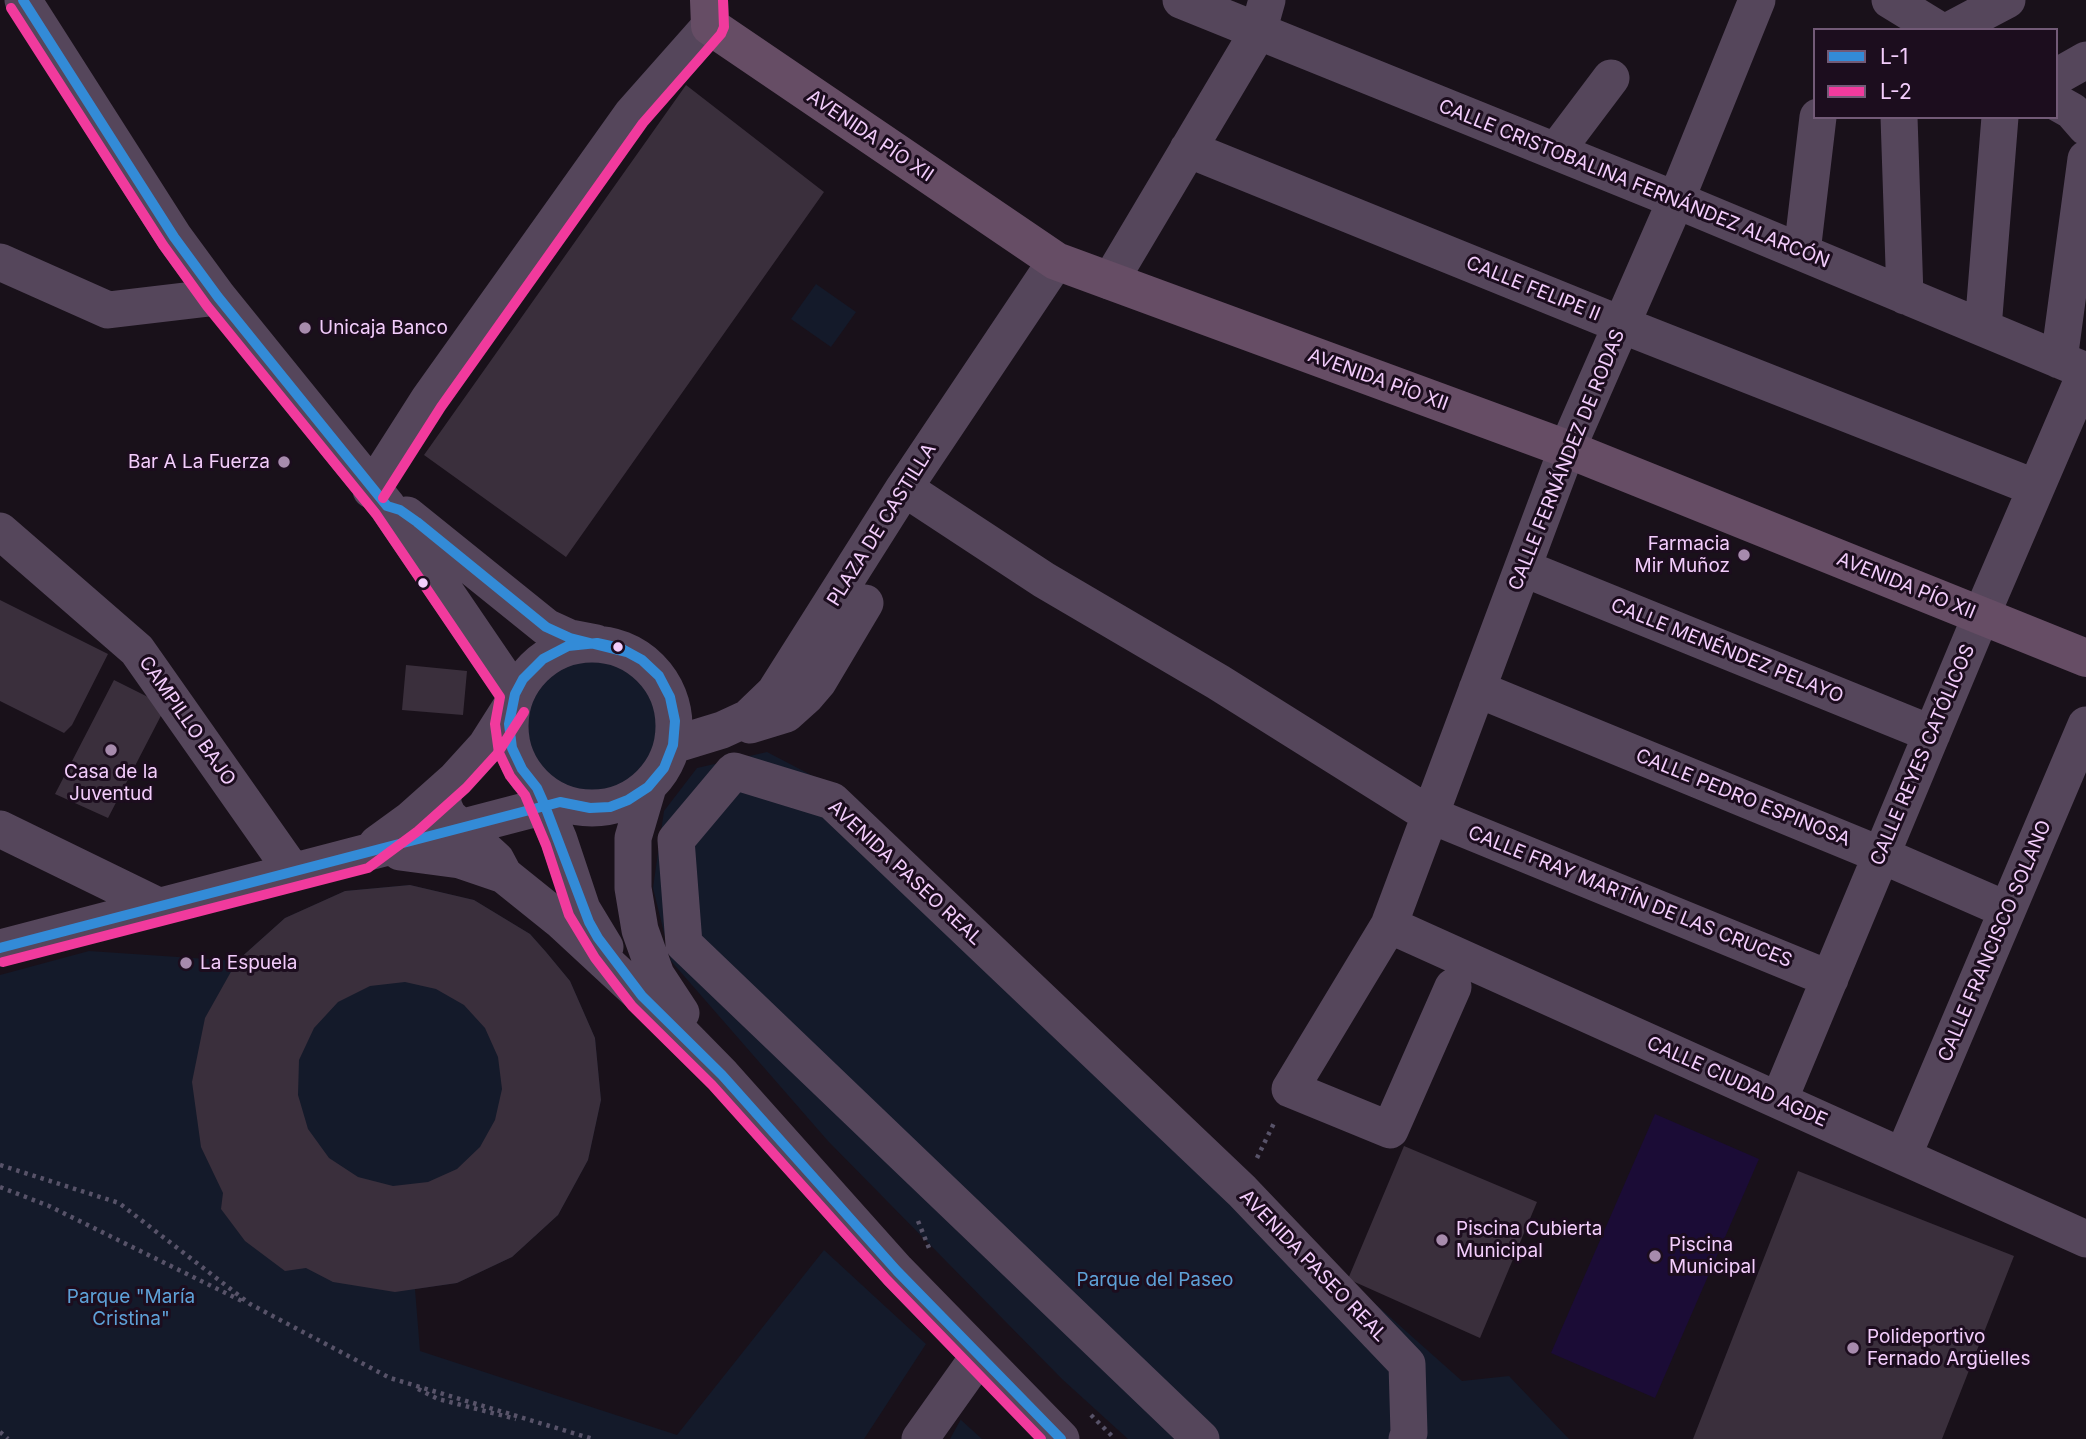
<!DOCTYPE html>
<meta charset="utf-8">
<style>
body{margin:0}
#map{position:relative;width:2086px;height:1439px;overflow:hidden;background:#19111a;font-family:Inter,sans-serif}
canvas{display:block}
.legend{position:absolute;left:1813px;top:28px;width:245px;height:91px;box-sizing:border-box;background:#1c0d1e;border:2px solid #725a77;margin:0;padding:9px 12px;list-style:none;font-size:21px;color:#f3cdfc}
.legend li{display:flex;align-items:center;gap:14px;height:35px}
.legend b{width:35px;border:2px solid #725a77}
</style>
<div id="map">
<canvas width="2086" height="1439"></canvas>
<ul class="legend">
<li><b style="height:9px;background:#338bd7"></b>L-1</li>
<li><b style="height:9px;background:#f13a9d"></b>L-2</li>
</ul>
</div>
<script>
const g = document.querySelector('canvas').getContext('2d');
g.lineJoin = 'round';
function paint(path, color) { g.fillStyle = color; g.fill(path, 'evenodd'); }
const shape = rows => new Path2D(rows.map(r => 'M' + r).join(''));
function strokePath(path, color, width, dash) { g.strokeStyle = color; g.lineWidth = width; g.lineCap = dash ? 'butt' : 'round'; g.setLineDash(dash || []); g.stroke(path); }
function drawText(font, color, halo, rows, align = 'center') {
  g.font = font + ' Inter,sans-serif'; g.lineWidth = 6; g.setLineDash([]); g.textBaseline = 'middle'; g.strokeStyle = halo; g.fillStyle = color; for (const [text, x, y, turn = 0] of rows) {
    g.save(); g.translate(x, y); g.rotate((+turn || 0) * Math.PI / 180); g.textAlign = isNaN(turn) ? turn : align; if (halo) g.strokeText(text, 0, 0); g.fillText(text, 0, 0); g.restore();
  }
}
paint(shape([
 [816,284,856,312,831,347,791,319],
 '524 726a68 68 0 1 1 136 0a68 68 0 1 1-136 0Z',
 [767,752,857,799,1372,1301,1462,1381,1509,1376,1569,1439,1128,1439,1062,1379,828,1141,671,961,653,888,664,811,697,768],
 [410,885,474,900,530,934,546,952,570,981,595,1038,601,1100,588,1160,558,1215,512,1257,457,1283,415,1289,420,1351,677,1435,824,1250,926,1344,864,1439,0,1439,0,975,89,951,237,961,285,918,345,891],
 [961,1419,961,1420,982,1439,950,1439]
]), '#141a2a');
paint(shape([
 [1655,1114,1759,1159,1655,1398,1551,1353]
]), '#1b0c36');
paint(shape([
 [686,85,824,192,566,557,424,455],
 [0,600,108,654,72,725,64,733,0,701],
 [406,665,467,671,463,715,402,710],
 [114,680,166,706,108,818,55,794],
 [410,885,474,900,530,934,546,952,570,981,595,1038,601,1100,588,1160,558,1215,512,1257,457,1283,395,1292,333,1282,306,1268,285,1271,245,1241,221,1209,223,1193,201,1147,192,1082,205,1018,237,961,285,918,345,891],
 [405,982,436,989,464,1005,485,1028,498,1057,502,1089,495,1120,480,1147,457,1169,428,1182,393,1186,358,1177,329,1158,308,1129,298,1095,299,1060,314,1028,338,1002,370,986],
 [1404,1146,1537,1202,1480,1338,1348,1279],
 [1798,1171,2014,1256,1942,1439,1693,1439]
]), '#3a2f3c');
strokePath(shape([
 [1257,1158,1275,1121],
 [0,1165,119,1203,250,1304,390,1378,593,1439],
 [0,1187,49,1206,244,1302],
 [918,1221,929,1248],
 [418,1389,438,1399,516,1419],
 [1091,1415,1115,1439],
 [0,1432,8,1439]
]), '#585369', 4.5, [3.5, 5]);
strokePath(shape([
 [23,0,174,237,218,297,387,506,515,694],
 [1181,0,1676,200,2086,371],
 [1890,0,1939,30],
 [1950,30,2007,0],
 [2056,77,2086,60],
 [2056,102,2072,111,2086,127],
 [1899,117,1905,296],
 [1188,149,1622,325,2036,488],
 [1556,151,1611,78],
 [1802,252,1818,117],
 [0,262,108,310,218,297],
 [1110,281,1258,32,1267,0],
 [1983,328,2000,117],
 [2059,360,2086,159],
 [904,488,1044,580,1218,682,1430,815,1830,979],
 [371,490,429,399,632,114,710,26],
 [407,515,546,627,570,638,596,643],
 [0,531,137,650,293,872],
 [1523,568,1932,734],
 '510 726a82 82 0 1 1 164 0a82 82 0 1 1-164 0Z',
 [1477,689,1881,855,2007,910],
 [750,725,786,714,806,696,818,682,865,603],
 [673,745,722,730,748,718,775,692,904,488,1056,261],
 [648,787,633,838,633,888,640,930,656,975,681,1013],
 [537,788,559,840,582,909,605,947],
 [443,791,443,805,448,816,496,860,504,875,560,920,668,1020,722,1075,897,1271,1061,1439],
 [0,829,160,907],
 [377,844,410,820,456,779,486,746,512,705],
 [400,852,460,860,504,875],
 [1389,925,2086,1239],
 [0,948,560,802],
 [1453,987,1390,1130,1290,1089,1389,925,1567,449,1676,200,1757,0],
 [1779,1100,1981,616,2086,372],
 [1903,1156,2086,725],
 [920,1439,979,1356],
 [1201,1439,684,944,676,840,734,771,832,801,1242,1191,1407,1364,1409,1433,1407,1439]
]), '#55465b', 37);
strokePath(shape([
 [709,0,710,26,1056,261,1567,449,2086,658]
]), '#664d65', 38);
strokePath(shape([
 [23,0,174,237,218,297,387,506,400,510,417,522,546,627,570,638,626,652],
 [597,643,620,648,642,660,659,676,670,697,675,721,673,745,664,768,648,787,628,800,610,807,590,808,560,802,545,806,537,788,522,769,512,748,509,724,515,694,523,679,543,659,568,646,597,643],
 [545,806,589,922,598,938,642,996,722,1075,897,1271,1061,1439],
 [0,948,545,806]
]), '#338bd7', 10);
strokePath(shape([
 [11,8,163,245,207,306,376,514,500,697,495,724,499,753,510,776,525,795,546,845,569,915,595,958,632,1006,712,1085,887,1280,1041,1439],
 [383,498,441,407,643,123,721,34,724,27,723,0],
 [3,962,368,868,418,831,466,788,497,754,524,712]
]), '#f13a9d', 10);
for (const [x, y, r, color] of [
 [305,328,7,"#a78bad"],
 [284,462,7,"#a78bad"],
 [1744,555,7,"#a78bad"],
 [423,583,6,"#f3cdfc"],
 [618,647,6,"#f3cdfc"],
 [111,750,7,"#a78bad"],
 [186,963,7,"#a78bad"],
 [1442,1240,7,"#a78bad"],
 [1655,1256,7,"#a78bad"],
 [1853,1348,7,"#a78bad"]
]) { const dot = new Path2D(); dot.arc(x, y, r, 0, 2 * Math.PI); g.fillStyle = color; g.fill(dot); strokePath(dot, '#1c0d1e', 2.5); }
drawText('19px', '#f3cdfc', '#1c0d1e', [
 ["AVENIDA PÍO XII",870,136,34],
 ["CALLE CRISTOBALINA FERNÁNDEZ ALARCÓN",1634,184,22],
 ["CALLE FELIPE II",1533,289,22],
 ["AVENIDA PÍO XII",1378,380,20],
 ["CALLE FERNÁNDEZ DE RODAS",1567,460,-68],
 ["PLAZA DE CASTILLA",882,525,-58],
 ["AVENIDA PÍO XII",1906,586,22],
 ["CALLE MENÉNDEZ PELAYO",1727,651,22],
 ["CAMPILLO BAJO",187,721,55],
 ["CALLE REYES CATÓLICOS",1923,755,-67],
 ["CALLE PEDRO ESPINOSA",1743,798,22],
 ["AVENIDA PASEO REAL",905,873,43],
 ["CALLE FRAY MARTÍN DE LAS CRUCES",1630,897,22],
 ["CALLE FRANCISCO SOLANO",1995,941,-67],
 ["CALLE CIUDAD AGDE",1737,1082,24],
 ["AVENIDA PASEO REAL",1313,1266,46]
]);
drawText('19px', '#f3cdfc', '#1c0d1e', [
 ["Unicaja Banco",319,328],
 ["Bar A La Fuerza",270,462,"right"],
 ["Farmacia",1730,544,"right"],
 ["Mir Muñoz",1730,566,"right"],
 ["Casa de la",111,772,"center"],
 ["Juventud",111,794,"center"],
 ["La Espuela",200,963],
 ["Piscina Cubierta",1456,1229],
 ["Municipal",1456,1251],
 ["Piscina",1669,1245],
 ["Municipal",1669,1267],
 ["Polideportivo",1867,1337],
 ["Fernado Argüelles",1867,1359]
], 'left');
drawText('19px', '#5ea1d7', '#1c0d1e', [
 ["Parque del Paseo",1155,1280],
 ["Parque \"María",131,1297],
 ["Cristina\"",131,1319]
]);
</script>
